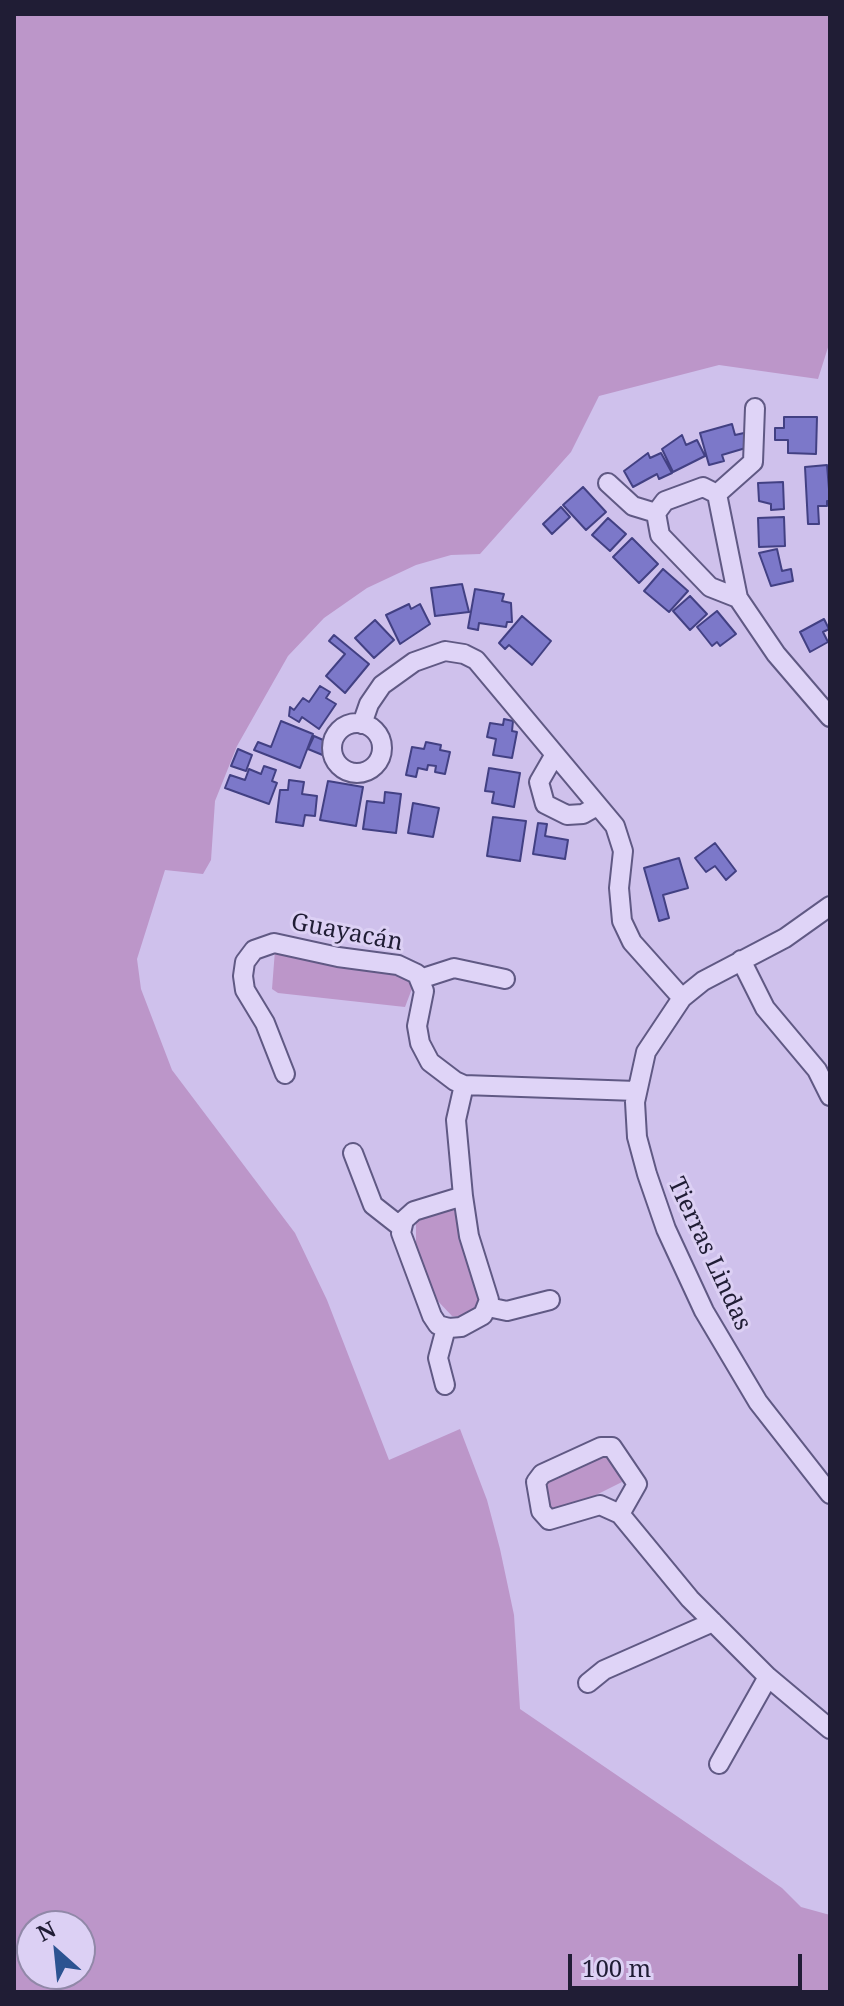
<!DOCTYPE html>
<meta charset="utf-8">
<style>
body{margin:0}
#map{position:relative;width:844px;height:2006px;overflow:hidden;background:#cfc1ec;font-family:"Noto Serif",serif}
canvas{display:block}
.frame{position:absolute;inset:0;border:16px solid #201d35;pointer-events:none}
.north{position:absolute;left:16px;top:1910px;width:80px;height:80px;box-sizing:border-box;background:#dcd0f4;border:2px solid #9188a8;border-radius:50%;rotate:333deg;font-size:22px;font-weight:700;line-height:32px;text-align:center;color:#201d35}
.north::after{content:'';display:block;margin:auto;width:28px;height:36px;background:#2c5391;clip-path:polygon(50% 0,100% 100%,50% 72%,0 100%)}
.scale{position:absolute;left:568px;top:1954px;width:234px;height:36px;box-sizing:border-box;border:4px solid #201d35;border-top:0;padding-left:10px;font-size:24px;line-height:28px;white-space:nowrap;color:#201d35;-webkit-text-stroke:6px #dcd0f4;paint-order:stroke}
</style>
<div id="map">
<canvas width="844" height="2006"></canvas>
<div class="frame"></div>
<div class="north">N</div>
<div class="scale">100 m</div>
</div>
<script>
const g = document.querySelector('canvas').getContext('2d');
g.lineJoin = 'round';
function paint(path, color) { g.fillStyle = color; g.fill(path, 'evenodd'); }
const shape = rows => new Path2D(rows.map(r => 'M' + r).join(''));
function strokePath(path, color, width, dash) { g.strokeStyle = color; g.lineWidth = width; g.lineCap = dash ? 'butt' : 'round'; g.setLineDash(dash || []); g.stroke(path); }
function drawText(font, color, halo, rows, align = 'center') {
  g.font = font + ' "Noto Serif",serif'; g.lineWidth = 6; g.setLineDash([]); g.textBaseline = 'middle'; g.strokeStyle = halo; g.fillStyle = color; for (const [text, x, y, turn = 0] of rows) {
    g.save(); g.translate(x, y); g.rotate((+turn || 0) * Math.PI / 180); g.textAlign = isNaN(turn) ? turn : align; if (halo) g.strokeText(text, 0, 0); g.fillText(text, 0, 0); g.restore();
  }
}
paint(shape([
 [14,14,830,14,830,341,818,379,719,365,599,396,571,452,480,554,451,555,416,565,367,588,324,618,288,656,237,746,215,801,211,860,203,874,165,870,137,959,141,989,172,1070,295,1233,327,1300,389,1460,460,1429,487,1500,500,1549,514,1615,520,1709,782,1888,801,1907,830,1915,830,1992,14,1992],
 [32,1926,80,1926,80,1974,32,1974],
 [275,950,403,974,413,986,405,1007,278,993,272,989],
 [450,1206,454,1210,470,1275,481,1296,481,1304,475,1311,464,1317,452,1316,435,1298,416,1257,416,1219],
 [607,1451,618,1462,622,1482,558,1514,547,1502,542,1483]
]), '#bc96c9');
const building = shape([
 [784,417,817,417,816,454,788,453,788,440,775,440,775,428,784,428,784,417],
 [732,424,735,435,744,433,749,447,722,455,724,461,709,465,700,433,732,424],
 [682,435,686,445,697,440,705,456,673,472,662,449,682,435],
 [648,453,650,458,661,453,672,473,659,479,657,474,633,487,624,471,648,453],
 [827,465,830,501,827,501,827,506,818,506,819,524,808,524,805,467,827,465],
 [783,482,784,509,771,510,771,504,759,501,758,483,783,482],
 [583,487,606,512,586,530,563,505,583,487],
 [561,507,570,517,552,534,543,524,561,507],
 [784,517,785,546,759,547,758,518,784,517],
 [608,518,626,534,610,551,592,535,608,518],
 [632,538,658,564,639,583,613,557,632,538],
 [777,549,782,571,791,569,793,581,771,586,759,553,777,549],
 [663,569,688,591,669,612,644,591,663,569],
 [462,584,469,612,435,616,431,588,462,584],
 [475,589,504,594,502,601,511,603,512,622,507,622,506,627,479,623,478,630,468,628,475,589],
 [690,596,707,614,690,630,673,611,690,596],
 [409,604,411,609,420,604,430,624,400,644,386,615,409,604],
 [717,611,736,634,720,646,717,642,712,646,697,627,717,611],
 [522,616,551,641,532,665,509,645,505,649,499,643,522,616],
 [824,619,829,629,823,632,828,642,810,652,800,632,824,619],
 [375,620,394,640,374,658,355,638,375,620],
 [334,635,369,664,345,693,326,676,345,654,329,641,334,635],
 [320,686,330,692,326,698,336,704,319,729,302,717,299,722,289,716,290,707,294,710,303,698,309,702,320,686],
 [504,719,513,721,512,731,517,732,512,758,493,755,496,739,487,737,490,723,503,725,504,719],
 [281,721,313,734,300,768,254,750,258,742,271,747,281,721],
 [314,736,330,743,325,756,308,749,314,736],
 [426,742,441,745,440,750,450,752,445,774,435,772,436,766,428,765,427,770,418,768,416,777,406,775,412,747,424,749,426,742],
 [238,749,252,755,246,771,231,766,238,749],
 [264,766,276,770,272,781,277,783,269,804,225,788,230,775,245,780,249,769,261,774,264,766],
 [489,768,520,773,514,807,492,803,494,792,485,791,489,768],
 [289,780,304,782,302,794,317,796,315,816,305,815,303,826,276,822,280,790,288,790,289,780],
 [328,781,363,787,356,826,320,820,328,781],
 [385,792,401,794,396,833,363,829,367,801,384,803,385,792],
 [413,803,439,808,433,837,408,833,413,803],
 [493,817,526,821,520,861,487,856,493,817],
 [538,823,547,824,545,836,568,840,565,859,533,854,538,823],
 [715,843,736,871,726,880,715,866,706,872,695,858,715,843],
 [679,858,688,888,663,895,669,918,659,921,644,868,679,858]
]);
paint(building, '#7c78c9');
strokePath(building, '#424083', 2);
const minor = shape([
 [608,483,633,506,656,513],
 [717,494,753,462,755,408],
 [738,598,710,587,660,535,656,513,665,501,703,487,717,494,738,598,776,654,830,717],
 '332 748a25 25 0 1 1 50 0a25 25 0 1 1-50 0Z',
 [362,724,369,704,382,685,414,662,445,651,464,654,476,660,615,826,623,851,619,888,622,921,632,942,682,998],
 [554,756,539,782,545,804,567,815,583,814,597,806],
 [830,906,785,938,703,981,682,998,646,1052,635,1102,637,1137,647,1174,666,1229,704,1311,758,1402,830,1494],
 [741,960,765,1008,817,1070,830,1096],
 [420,979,454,968,505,979],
 [285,1074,265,1023,245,990,243,976,245,962,254,950,274,943,338,957,398,965,417,974,424,991,417,1026,420,1043,430,1062,455,1081,464,1085,636,1091],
 [353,1153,373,1205,401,1227],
 [463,1196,414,1211,404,1220,401,1233,432,1316,438,1325,449,1328,461,1327,483,1315,489,1300,469,1236,463,1196,456,1120,464,1085],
 [488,1307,507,1311,550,1300],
 [445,1385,438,1358,446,1328],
 [620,1514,637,1484,612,1447,601,1447,542,1474,536,1482,541,1511,549,1520,600,1505,620,1514,690,1599,768,1677,830,1729],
 [588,1683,604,1670,713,1622],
 [719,1764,768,1677]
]);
strokePath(minor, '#605984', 22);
strokePath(minor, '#dfd4f7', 18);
drawText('24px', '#201d35', '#dcd0f4', [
 ["Guayacán",347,933,11],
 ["Tierras Lindas",709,1254,65]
]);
</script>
